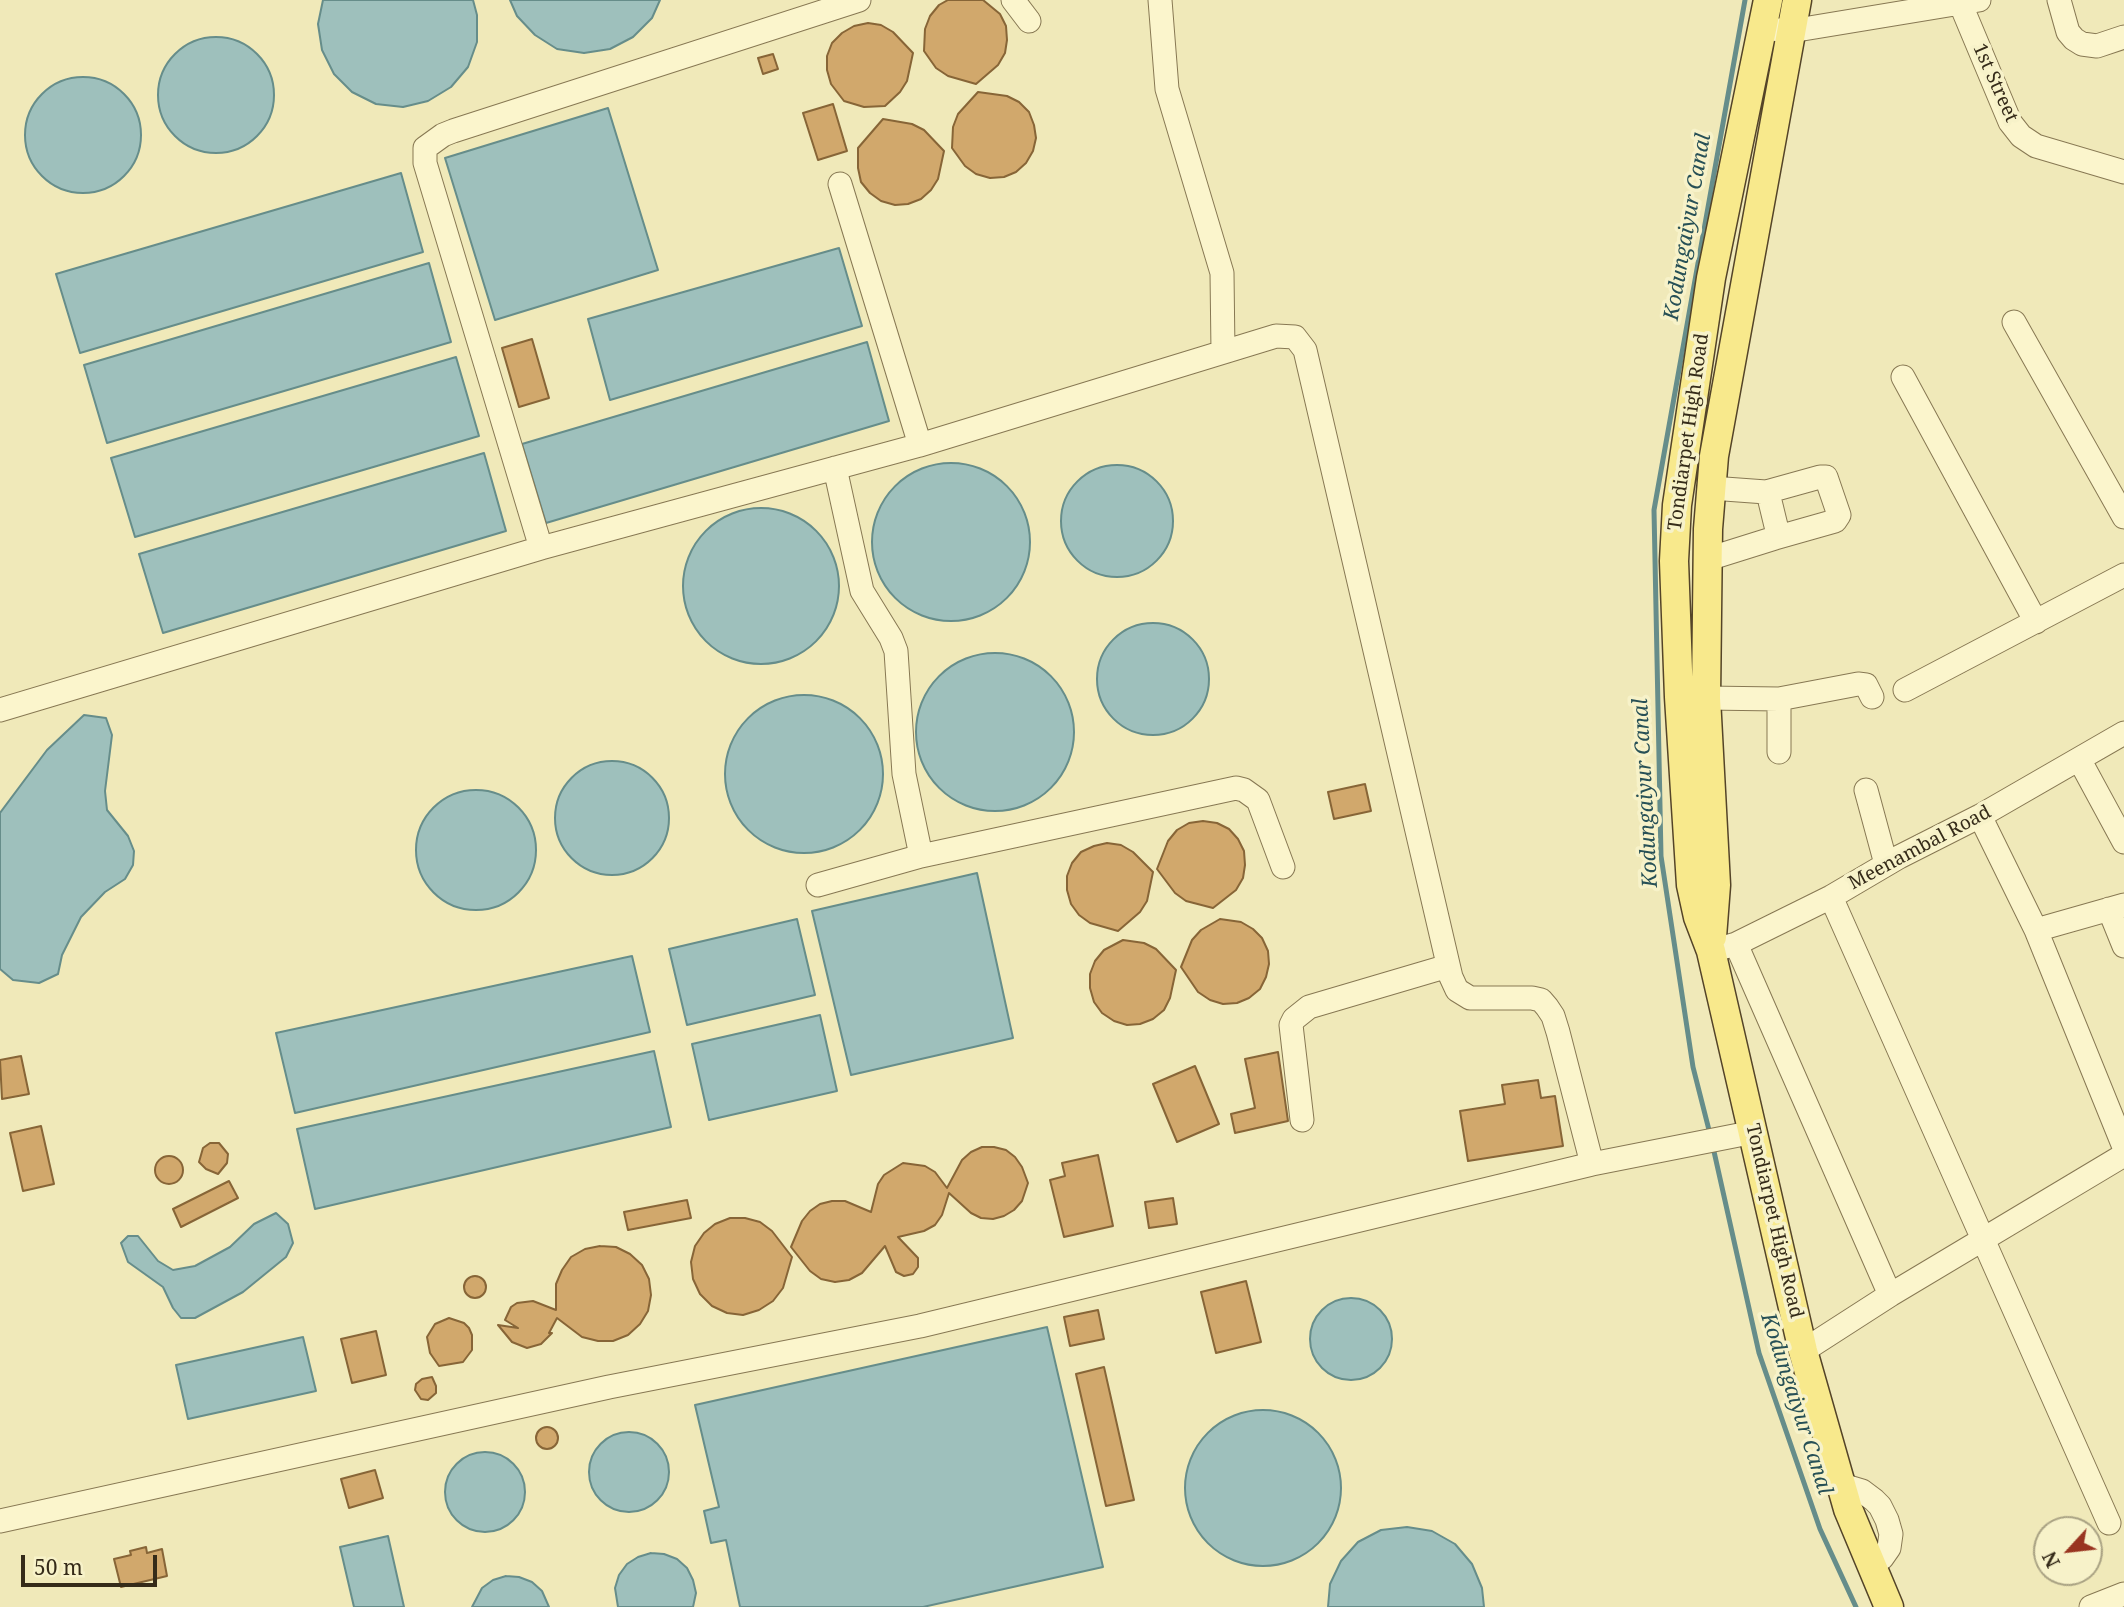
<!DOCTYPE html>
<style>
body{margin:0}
#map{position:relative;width:2124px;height:1607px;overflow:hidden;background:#f0e9b9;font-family:"Noto Serif",serif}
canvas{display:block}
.north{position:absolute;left:2033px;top:1516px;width:70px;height:70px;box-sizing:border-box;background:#f7f2c9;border:2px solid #a9a283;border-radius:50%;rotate:243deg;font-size:19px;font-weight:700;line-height:28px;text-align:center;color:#352b19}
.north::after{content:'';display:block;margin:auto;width:24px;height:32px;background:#993420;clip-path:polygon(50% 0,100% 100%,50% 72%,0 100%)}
.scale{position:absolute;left:21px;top:1555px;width:136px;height:32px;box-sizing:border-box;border:4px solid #352b19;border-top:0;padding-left:9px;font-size:21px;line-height:24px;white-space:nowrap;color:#352b19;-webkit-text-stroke:5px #f7f2c9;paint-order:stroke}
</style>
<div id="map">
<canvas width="2124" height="1607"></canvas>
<div class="north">N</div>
<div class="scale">50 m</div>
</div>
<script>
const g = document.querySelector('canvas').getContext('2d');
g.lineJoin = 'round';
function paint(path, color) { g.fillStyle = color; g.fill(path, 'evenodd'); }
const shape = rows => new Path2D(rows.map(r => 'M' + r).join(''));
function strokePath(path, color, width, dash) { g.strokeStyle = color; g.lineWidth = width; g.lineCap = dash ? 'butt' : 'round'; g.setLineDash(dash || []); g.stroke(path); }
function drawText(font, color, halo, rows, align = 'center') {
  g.font = font + ' "Noto Serif",serif'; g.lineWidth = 7; g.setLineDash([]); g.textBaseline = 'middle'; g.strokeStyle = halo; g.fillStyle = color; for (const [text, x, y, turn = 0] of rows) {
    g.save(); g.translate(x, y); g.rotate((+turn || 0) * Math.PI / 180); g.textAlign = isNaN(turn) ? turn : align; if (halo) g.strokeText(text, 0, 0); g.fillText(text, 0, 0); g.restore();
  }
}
const water = shape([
 [323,0,473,0,477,15,477,42,468,67,451,87,428,101,403,107,376,104,352,92,334,74,322,50,318,24,323,0],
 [510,0,660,0,652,18,633,37,610,49,584,53,557,49,535,35,517,16,510,0],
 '158 95a58 58 0 1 1 116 0a58 58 0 1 1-116 0Z',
 '25 135a58 58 0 1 1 116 0a58 58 0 1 1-116 0Z',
 [608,108,658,270,495,320,445,158,608,108],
 [401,173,423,252,80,353,56,274,401,173],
 [839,248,862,326,610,400,588,319,839,248],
 [429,263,451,342,107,443,84,365,429,263],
 [867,342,889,421,546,523,522,444,867,342],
 [456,357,479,436,135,537,111,458,456,357],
 [484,453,506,531,163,633,139,554,484,453],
 '872 542a79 79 0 1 1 158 0a79 79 0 1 1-158 0Z',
 '1061 521a56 56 0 1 1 112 0a56 56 0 1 1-112 0Z',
 '683 586a78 78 0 1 1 156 0a78 78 0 1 1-156 0Z',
 '1097 679a56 56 0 1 1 112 0a56 56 0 1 1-112 0Z',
 '916 732a79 79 0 1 1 158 0a79 79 0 1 1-158 0Z',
 '725 774a79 79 0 1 1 158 0a79 79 0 1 1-158 0Z',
 [84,715,106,718,112,735,105,791,107,810,128,836,134,851,133,865,125,879,105,892,81,917,62,955,58,974,39,983,13,980,0,969,0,813,47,750,84,715],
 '555 818a57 57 0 1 1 114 0a57 57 0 1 1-114 0Z',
 '416 850a60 60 0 1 1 120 0a60 60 0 1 1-120 0Z',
 [977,873,1013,1038,851,1075,812,911,977,873],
 [797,919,815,995,687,1025,669,949,797,919],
 [632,956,650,1032,295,1113,276,1033,632,956],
 [820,1015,837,1091,709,1120,692,1044,820,1015],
 [654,1051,671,1127,315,1209,297,1129,654,1051],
 [276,1213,288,1224,293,1243,286,1257,243,1292,195,1318,181,1318,173,1308,163,1287,128,1262,121,1243,128,1236,138,1236,158,1261,173,1270,195,1266,230,1247,254,1224,276,1213],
 '1310 1339a41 41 0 1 1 82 0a41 41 0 1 1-82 0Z',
 [1047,1327,1103,1567,923,1607,740,1607,726,1540,711,1543,704,1511,719,1507,695,1405,1047,1327],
 [303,1337,316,1391,188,1419,176,1365,303,1337],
 '1185 1488a78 78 0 1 1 156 0a78 78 0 1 1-156 0Z',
 '589 1472a40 40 0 1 1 80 0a40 40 0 1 1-80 0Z',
 '445 1492a40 40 0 1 1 80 0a40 40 0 1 1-80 0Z',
 [1407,1527,1432,1531,1455,1544,1472,1564,1482,1588,1484,1607,1328,1607,1330,1584,1341,1561,1358,1542,1381,1530,1407,1527],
 [388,1536,404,1607,354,1607,340,1547,388,1536],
 [651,1553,664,1554,677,1559,687,1568,693,1580,696,1593,693,1607,618,1607,615,1588,619,1575,627,1564,638,1557,651,1553],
 [506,1576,519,1577,532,1582,542,1591,549,1607,472,1607,482,1588,493,1580,506,1576]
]);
paint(water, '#9ec0bc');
strokePath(water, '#668d8a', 2);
strokePath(shape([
 [1710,1134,1693,1067,1661,856,1654,510,1745,0],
 [1713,1147,1759,1353,1820,1529,1856,1607]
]), '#668d8a', 5);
const building = shape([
 [948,0,983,0,1000,14,1006,26,1007,40,1005,53,998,65,976,84,948,76,936,68,924,51,925,29,930,16,939,5,948,0],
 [868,23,881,25,893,32,913,53,907,81,900,92,885,106,864,107,844,101,831,84,827,70,827,56,832,43,842,33,854,26,868,23],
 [773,54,778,69,763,74,758,58,773,54],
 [978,92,1007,96,1019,102,1029,112,1034,125,1036,138,1033,151,1026,163,1016,172,1004,177,990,178,976,174,965,166,952,148,953,127,958,114,978,92],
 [833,104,847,151,818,160,803,113,833,104],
 [883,119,912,124,924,130,944,151,938,179,931,190,921,199,908,204,895,205,881,201,870,193,861,182,858,168,858,148,883,119],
 [532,339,549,398,519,407,502,348,532,339],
 [1365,784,1371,811,1334,819,1328,792,1365,784],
 [1203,821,1217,823,1229,829,1238,839,1244,851,1245,865,1243,878,1236,890,1213,908,1186,901,1175,893,1157,869,1168,841,1177,830,1189,823,1203,821],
 [1107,843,1121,845,1133,852,1153,872,1147,901,1140,912,1118,931,1090,923,1079,915,1071,904,1067,890,1067,876,1072,863,1081,852,1094,846,1107,843],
 [1220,919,1241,922,1253,929,1262,938,1268,951,1269,964,1266,977,1260,989,1249,998,1237,1003,1223,1004,1210,1000,1198,992,1181,967,1192,940,1201,930,1220,919],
 [1123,940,1144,943,1156,949,1176,970,1170,998,1164,1010,1153,1019,1140,1024,1127,1025,1114,1021,1102,1013,1094,1002,1090,988,1090,974,1095,961,1104,950,1123,940],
 [1278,1052,1288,1121,1235,1133,1231,1114,1255,1108,1245,1059,1278,1052],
 [21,1056,29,1094,2,1099,0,1060,21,1056],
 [1195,1066,1219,1124,1177,1142,1153,1084,1195,1066],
 [1538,1080,1541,1098,1555,1096,1563,1146,1468,1161,1460,1111,1505,1104,1502,1085,1538,1080],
 [41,1126,54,1184,23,1191,10,1133,41,1126],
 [210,1143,219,1143,228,1154,227,1163,218,1174,206,1169,199,1162,203,1148,210,1143],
 [982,1147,994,1147,1006,1150,1015,1157,1022,1167,1028,1183,1022,1201,1014,1210,1004,1216,993,1219,981,1218,971,1213,949,1193,942,1215,935,1225,924,1231,898,1237,918,1258,918,1267,913,1274,904,1276,896,1272,885,1246,862,1273,849,1280,835,1282,821,1279,810,1271,791,1247,802,1221,810,1211,820,1204,832,1201,845,1201,871,1212,878,1184,884,1175,903,1163,925,1166,935,1172,947,1188,962,1160,971,1152,982,1147],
 [1098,1155,1113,1226,1064,1237,1050,1180,1065,1176,1062,1163,1098,1155],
 '155 1170a14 14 0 1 1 28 0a14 14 0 1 1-28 0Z',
 [229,1181,238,1198,181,1227,173,1209,229,1181],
 [1173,1198,1177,1224,1149,1228,1145,1202,1173,1198],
 [687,1200,691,1218,628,1230,624,1212,687,1200],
 [730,1218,745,1218,760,1222,772,1231,792,1257,783,1288,773,1301,759,1310,743,1315,727,1313,712,1306,700,1294,693,1279,691,1262,695,1246,704,1233,715,1224,730,1218],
 [600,1246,616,1247,630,1254,642,1265,649,1279,651,1295,648,1311,640,1324,628,1335,613,1341,598,1341,582,1337,557,1318,549,1333,552,1333,541,1344,527,1348,512,1342,498,1325,518,1328,505,1320,511,1307,517,1303,533,1301,556,1310,556,1284,562,1270,571,1257,585,1249,600,1246],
 '464 1287a11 11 0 1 1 22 0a11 11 0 1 1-22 0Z',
 [1246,1281,1261,1342,1216,1353,1201,1292,1246,1281],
 [1098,1310,1104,1339,1070,1346,1064,1317,1098,1310],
 [449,1318,464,1323,469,1328,472,1335,472,1350,463,1362,439,1366,430,1353,427,1337,435,1324,449,1318],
 [376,1331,386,1375,352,1383,341,1339,376,1331],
 [1104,1367,1134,1500,1106,1506,1076,1374,1104,1367],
 [432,1377,436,1386,436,1393,428,1400,421,1399,415,1390,416,1384,422,1379,432,1377],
 '536 1438a11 11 0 1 1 22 0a11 11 0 1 1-22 0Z',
 [375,1470,383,1498,349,1508,341,1479,375,1470],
 [146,1547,147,1553,162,1549,167,1576,121,1587,114,1559,131,1555,130,1551,146,1547]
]);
paint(building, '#d1a86c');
strokePath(building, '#876537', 2);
const minor = shape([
 [1013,0,1029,21],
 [1160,0,1167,89,1222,273,1223,352],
 [2059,0,2068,32,2074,39,2082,44,2097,46,2124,37],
 [1961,5,2010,122,2021,136,2036,146,2124,172],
 [1778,30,1791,31,1979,0],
 [840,184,920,445],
 [2014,322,2124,517],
 [1903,377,2036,622],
 [1766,492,1820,477,1826,477,1839,515,1835,521,1775,538],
 [541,548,425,163,425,148,443,135,453,131,859,0],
 [1708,559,1775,538,1777,530,1769,497,1766,492,1711,488],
 [1905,690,2124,575],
 [1706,698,1779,699,1858,684,1866,685,1872,697],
 [0,710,541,548,920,445,1276,336,1295,337,1305,350,1451,977,1457,990,1470,998,1532,998,1541,1000,1547,1007,1553,1016,1558,1032,1592,1164],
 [1779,752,1779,699],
 [2079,759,2124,842],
 [1866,790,1886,864],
 [1980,816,2036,930,2124,1147],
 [921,856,1236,788,1244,790,1258,800,1283,867],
 [818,885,921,856,904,774,896,651,891,638,862,591,835,468],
 [1831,897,2109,1523],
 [2109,909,2124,946],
 [2036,930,2124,905],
 [1736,944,1890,1295],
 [1711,951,1736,944,1831,897,1899,857,1980,816,2124,733],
 [1302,1120,1291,1025,1294,1019,1309,1007,1448,966],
 [1803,1351,1890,1295,2124,1155],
 [1842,1485,1862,1491,1874,1500,1880,1506,1887,1520,1891,1534,1889,1548,1882,1558,1871,1564],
 [0,1521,609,1387,920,1326,1592,1164,1754,1132],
 [2091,1607,2124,1594]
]);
const major = shape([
 [1768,0,1711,278,1677,505,1674,561,1679,697,1691,885,1698,917,1711,951,1803,1351,1848,1509,1889,1607],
 [1712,937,1716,885,1706,698,1708,529,1714,456,1797,0]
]);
strokePath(minor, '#877853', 25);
strokePath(major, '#544428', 31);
strokePath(minor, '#fbf5cc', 23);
strokePath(major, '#f8e98c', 28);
drawText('19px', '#352b19', '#f7f2c9', [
 ["1st Street",1995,83,66],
 ["Tondiarpet High Road",1689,432,-82],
 ["Meenambal Road",1920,848,-28],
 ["Tondiarpet High Road",1774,1221,77]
]);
drawText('italic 21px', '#275056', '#f7f2c9', [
 ["Kodungaiyur Canal",1688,227,-80],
 ["Kodungaiyur Canal",1646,793,-93],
 ["Kodungaiyur Canal",1796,1404,72]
]);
</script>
